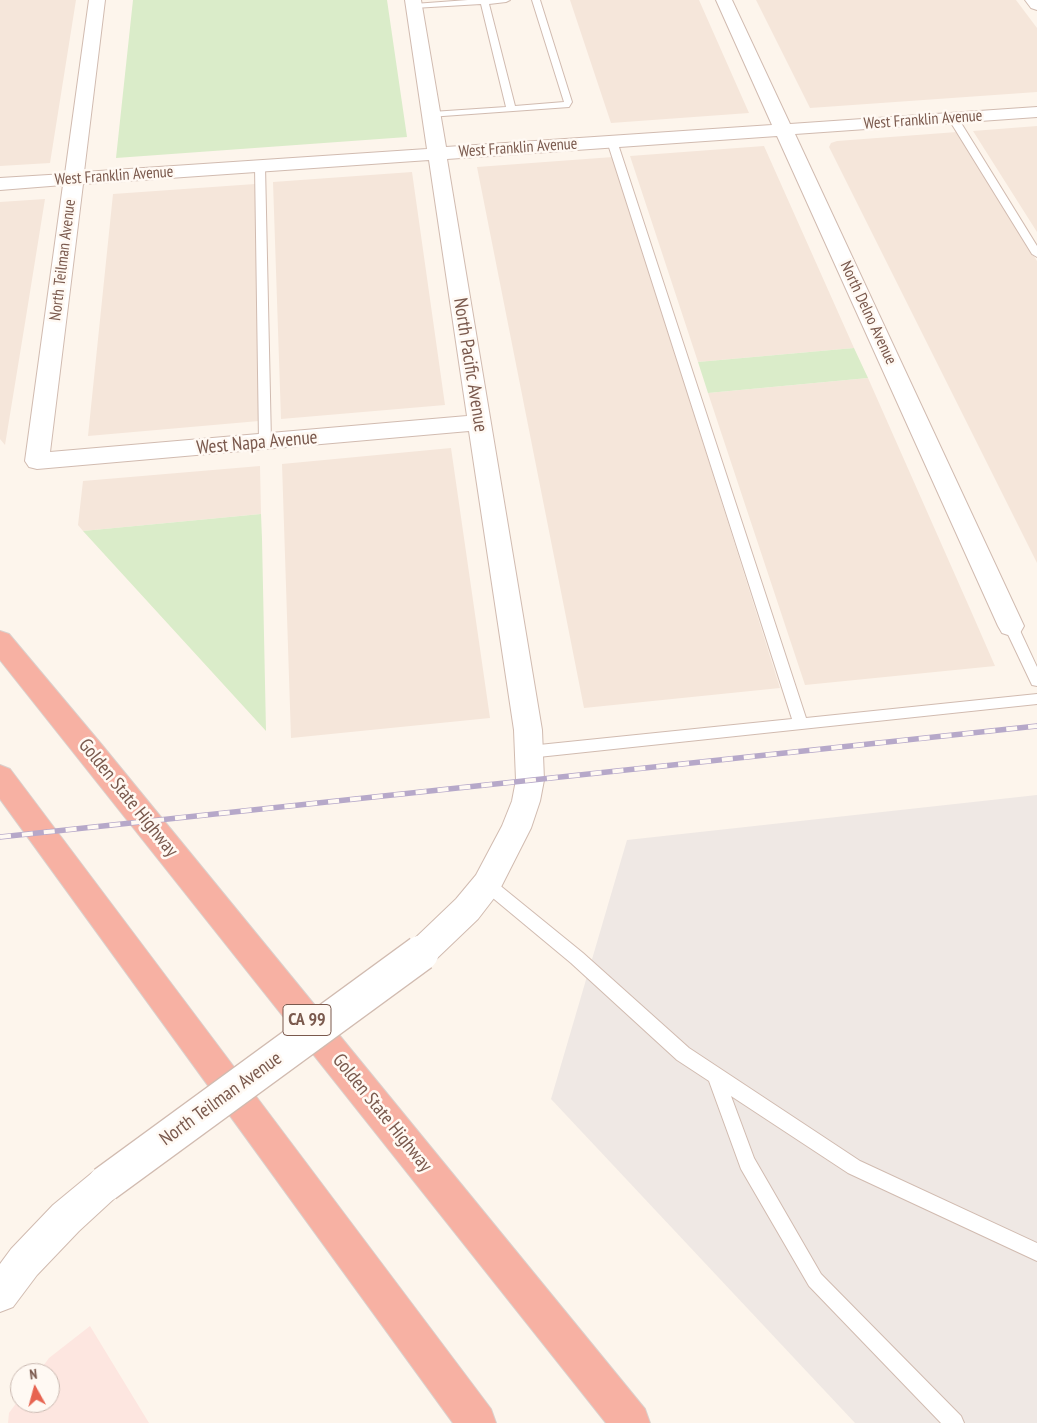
<!DOCTYPE html>
<style>
body{margin:0}
#map{position:relative;width:1037px;height:1423px;overflow:hidden;background:#fdf5ec;font-family:"PT Sans Narrow",sans-serif}
canvas{display:block}
.north{position:absolute;left:10px;top:1363px;width:50px;height:50px;box-sizing:border-box;background:#fff9f3;border:1px solid #cab9b1;border-radius:50%;rotate:353deg;font-size:14px;font-weight:700;line-height:20px;text-align:center;color:#7a594d}
.north::after{content:'';display:block;margin:auto;width:18px;height:22px;background:#e76451;clip-path:polygon(50% 0,100% 100%,50% 72%,0 100%)}
</style>
<div id="map">
<canvas width="1037" height="1423"></canvas>
<div class="north">N</div>
</div>
<script>
const g = document.querySelector('canvas').getContext('2d');
g.lineJoin = 'round';
function paint(path, color) { g.fillStyle = color; g.fill(path, 'evenodd'); }
const shape = rows => new Path2D(rows.map(r => 'M' + r).join(''));
function strokePath(path, color, width, dash) { g.strokeStyle = color; g.lineWidth = width; g.lineCap = dash ? 'butt' : 'round'; g.setLineDash(dash || []); g.stroke(path); }
function drawText(font, color, halo, rows, align = 'center') {
  g.font = font + ' "PT Sans Narrow",sans-serif'; g.lineWidth = 5; g.setLineDash([]); g.textBaseline = 'middle'; g.strokeStyle = halo; g.fillStyle = color; for (const [text, x, y, turn = 0] of rows) {
    g.save(); g.translate(x, y); g.rotate((+turn || 0) * Math.PI / 180); g.textAlign = isNaN(turn) ? turn : align; if (halo) g.strokeText(text, 0, 0); g.fillText(text, 0, 0); g.restore();
  }
}
paint(shape([
 [0,0,76,0,50,163,0,166],
 [570,0,699,0,749,113,611,123],
 [756,0,1016,0,1037,28,1037,92,810,108],
 [1037,126,1037,232,973,131],
 [957,132,1037,261,1037,563,829,147,831,143,837,141],
 [764,146,854,348,698,362,630,156],
 [613,157,698,427,780,688,584,708,477,167],
 [412,172,445,405,281,419,273,182],
 [255,184,259,421,88,436,113,194],
 [45,199,25,323,5,445,0,439,0,202],
 [868,378,971,611,995,666,805,685,708,393],
 [451,448,490,718,291,738,282,464],
 [260,466,261,514,83,531,78,525,83,481]
]), '#f5e6da');
paint(shape([
 [90,1326,149,1423,8,1423,9,1413,20,1398,20,1403,50,1403,50,1373,38,1373,49,1358]
]), '#fde6e0');
paint(shape([
 [1037,795,1037,1423,855,1423,551,1099,627,840]
]), '#efe8e4');
paint(shape([
 [133,0,387,0,407,137,116,158],
 [854,348,868,378,708,393,698,362],
 [261,514,262,539,266,731,83,531]
]), '#daecc9');
const lane = shape([
 [468,0,510,0,506,2,489,4,515,106,564,102,532,0,540,0,572,102,569,107,429,117,429,113,432,112,506,107,481,4,414,8,410,6,414,4,468,0],
 [953,115,958,118,1037,246,1037,257,1032,254,948,118,953,115],
 [612,138,617,141,806,718,1037,694,1037,704,529,758,524,756,522,752,524,748,529,746,792,719,607,141,612,138],
 [260,163,265,166,271,442,265,446,259,442,255,166,260,163],
 [1011,621,1016,622,1037,667,1037,686,1032,685,1004,626,1006,622,1011,621],
 [487,877,492,879,583,953,689,1048,860,1161,1037,1243,1037,1261,848,1173,731,1096,754,1158,821,1274,961,1416,964,1423,941,1423,809,1286,741,1169,709,1081,677,1060,571,963,482,889,479,884,482,879,487,877]
]);
const street = shape([
 [89,0,105,0,84,172,427,149,405,0,421,0,446,147,772,125,716,0,732,0,790,124,1037,107,1037,117,795,134,1024,626,1020,633,1011,636,1002,633,998,626,777,136,447,159,542,730,544,780,540,801,531,828,498,893,478,919,432,963,421,967,410,963,405,953,410,943,456,899,476,875,502,826,512,801,516,780,514,730,469,431,37,469,29,467,25,461,63,185,0,190,0,178,65,174,89,0],
 [429,160,467,416,50,452,83,184,429,160],
 [1025,0,1037,0,1037,10,1031,8,1025,0],
 [105,1167,117,1172,122,1184,117,1196,79,1231,37,1275,13,1307,0,1312,0,1264,11,1249,53,1205,93,1172,105,1167]
]);
const highway = shape([
 [0,631,9,634,102,745,645,1409,650,1423,606,1423,0,660,0,631],
 [0,765,10,769,491,1409,496,1423,453,1423,0,799,0,765]
]);
strokePath(lane, '#d1bbb0', 2);
strokePath(street, '#d1bbb0', 2);
strokePath(highway, '#dad1cd', 2);
paint(lane, '#fff');
paint(street, '#fff');
paint(highway, '#f7b1a3');
const rail = shape([
 [0,837,1037,726]
]);
strokePath(rail, '#b6a8c9', 5.5);
strokePath(rail, '#fff9f3', 4, [11]);
const streetBridge = shape([
 [105,1184,421,953]
]);
strokePath(streetBridge, '#d1bbb0', 38, []);
strokePath(streetBridge, '#fff', 35);
drawText('16px', '#7a594d', '#fff9f3', [
 ["West Franklin Avenue",923,120,-4],
 ["West Franklin Avenue",518,148,-4],
 ["West Franklin Avenue",114,176,-4],
 ["North Teilman Avenue",63,260,-83],
 ["North Delno Avenue",868,313,65]
]);
for (const [x, y, w] of [
 [307,1020,48]
]) { const box = new Path2D(); box.roundRect(x - w / 2, y - 15.5, w, 31, 4); g.fillStyle = '#fff9f3'; g.fill(box); strokePath(box, '#7a594d', 1); }
drawText('bold 18px', '#7a594d', null, [
 ["CA 99",307,1020]
]);
drawText('19px', '#7a594d', '#fff9f3', [
 ["North Pacific Avenue",470,365,81],
 ["West Napa Avenue",257,443,-5],
 ["Golden State Highway",128,798,51],
 ["North Teilman Avenue",221,1099,-36],
 ["Golden State Highway",382,1113,51]
]);
</script>
